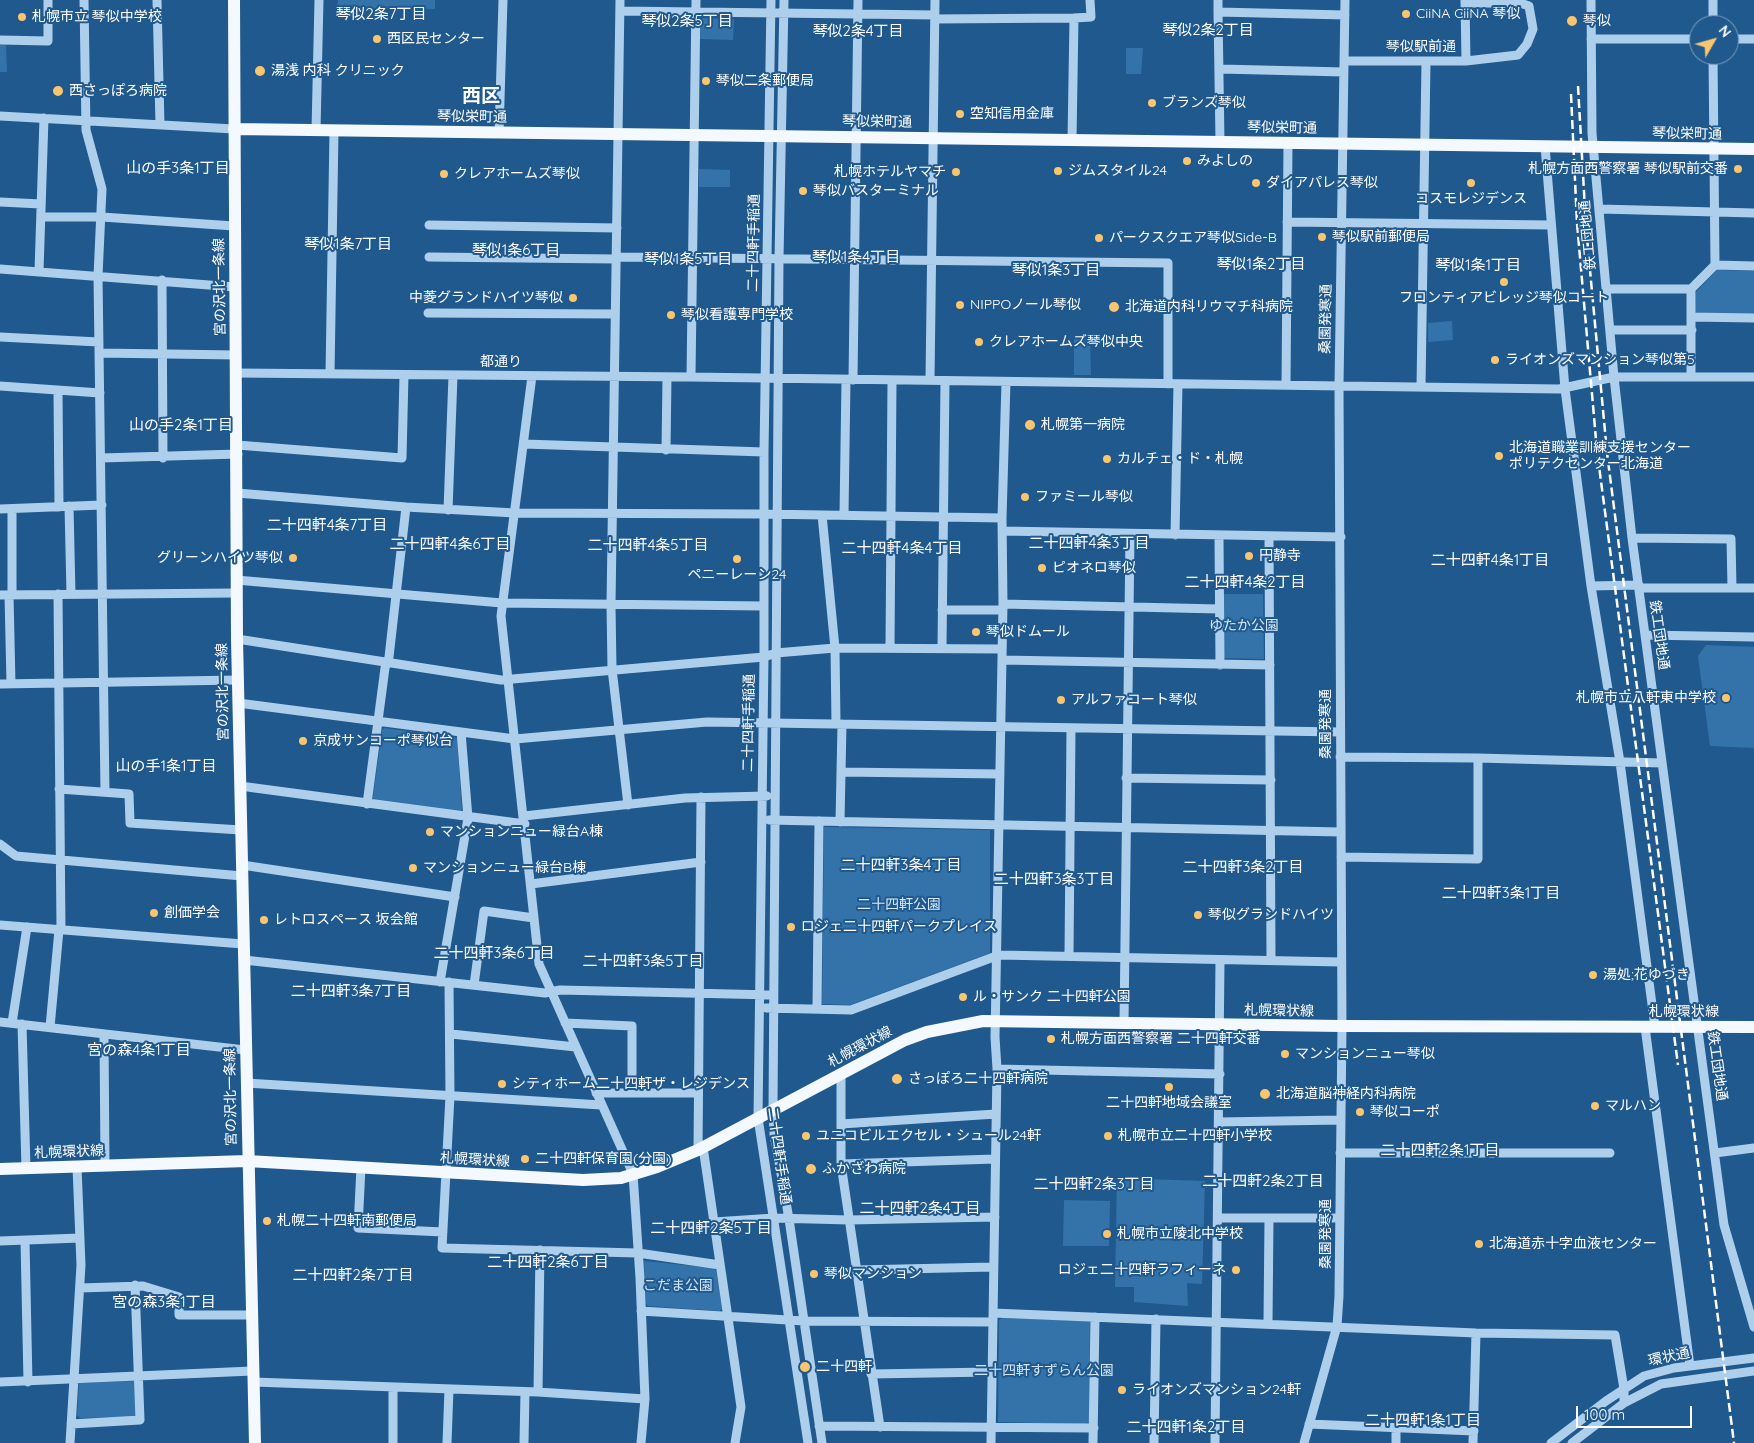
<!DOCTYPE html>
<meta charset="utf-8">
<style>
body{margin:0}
#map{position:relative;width:1754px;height:1443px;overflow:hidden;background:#20598d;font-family:Quicksand,sans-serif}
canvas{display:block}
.north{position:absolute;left:1689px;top:15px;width:50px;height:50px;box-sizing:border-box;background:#20598d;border:1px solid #799bbb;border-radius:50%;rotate:52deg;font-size:14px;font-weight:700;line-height:20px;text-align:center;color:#fff}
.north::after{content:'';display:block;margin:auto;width:18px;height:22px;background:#f9c56f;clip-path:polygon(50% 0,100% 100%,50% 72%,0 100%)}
.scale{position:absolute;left:1576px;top:1406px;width:116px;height:22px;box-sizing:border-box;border:2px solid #fff;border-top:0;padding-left:6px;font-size:15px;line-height:18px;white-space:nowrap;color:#fff;-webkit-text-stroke:4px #20598d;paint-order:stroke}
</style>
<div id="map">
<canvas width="1754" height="1443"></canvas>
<div class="north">N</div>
<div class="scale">100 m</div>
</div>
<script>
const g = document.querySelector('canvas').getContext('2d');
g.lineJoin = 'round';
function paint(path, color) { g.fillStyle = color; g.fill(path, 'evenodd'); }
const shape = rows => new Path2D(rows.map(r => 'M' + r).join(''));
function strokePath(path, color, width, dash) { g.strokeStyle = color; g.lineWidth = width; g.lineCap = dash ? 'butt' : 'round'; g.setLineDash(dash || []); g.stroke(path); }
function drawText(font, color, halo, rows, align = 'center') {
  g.font = font + ' Quicksand,"Noto Sans JP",sans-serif'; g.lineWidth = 4; g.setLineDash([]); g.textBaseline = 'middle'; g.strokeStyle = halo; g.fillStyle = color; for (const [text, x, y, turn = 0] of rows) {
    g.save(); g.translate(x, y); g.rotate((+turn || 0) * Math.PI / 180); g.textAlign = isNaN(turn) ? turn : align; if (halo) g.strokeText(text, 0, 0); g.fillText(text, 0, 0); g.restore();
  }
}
paint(shape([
 [338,0,435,0,435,9,337,8],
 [701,18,734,19,733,40,700,39],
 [0,45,6,45,7,72,0,72],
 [1126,48,1143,48,1141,74,1126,74],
 [699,169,730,170,730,187,699,187],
 [1717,270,1754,271,1754,314,1697,314,1695,312,1696,292],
 [1452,321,1453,340,1428,342,1428,323],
 [1074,336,1090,336,1091,375,1074,375],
 [1224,594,1263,594,1264,659,1224,658],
 [1706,645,1754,647,1754,748,1710,746,1698,656],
 [384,728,455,737,457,740,462,810,459,812,375,801,373,798,382,730],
 [824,827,990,830,990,953,850,1005,822,1004],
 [1117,1178,1205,1181,1202,1284,1187,1283,1188,1306,1134,1302,1134,1287,1115,1287],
 [1064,1200,1110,1201,1109,1246,1063,1246],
 [644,1261,714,1268,716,1271,722,1308,720,1311,648,1306,646,1304],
 [1002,1318,1090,1321,1089,1422,1086,1424,998,1422,999,1320],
 [135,1381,136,1415,134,1417,80,1418,77,1415,79,1383]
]), '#3473aa');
strokePath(shape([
 [84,0,86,130,102,189,98,276,105,792],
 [157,0,160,125],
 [620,0,611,605,612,669,628,805],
 [771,0,764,452,764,657,758,1118,808,1443],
 [784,0,779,259,773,1110,774,1134,789,1219,822,1443],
 [1218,0,1218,12],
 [1465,0,1466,61],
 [1591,0,1592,133,1614,377,1632,538,1724,1225,1754,1327],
 [620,11,935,15],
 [1074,18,1091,17,1090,0],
 [935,19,1074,18,1072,140],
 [1713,25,1713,0],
 [1591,39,1699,39],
 [1729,39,1754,39],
 [0,40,48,41,48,0],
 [1713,55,1715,265],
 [1344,61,1466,61,1518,55,1527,44,1533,29,1529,6,1520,3,1465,3],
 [1220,69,1344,72],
 [0,116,234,129],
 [316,130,319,0],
 [499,133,503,0],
 [1220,142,1218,12,1345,15],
 [1545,146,1565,389,1591,586,1620,762,1655,1027],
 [0,202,41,204],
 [1600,209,1754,213],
 [41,217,102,217,234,226],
 [1287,222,1551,225],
 [429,225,617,228],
 [429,257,616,259],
 [616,257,1168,263,1168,384],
 [0,269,235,287],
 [39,271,44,118],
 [162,280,163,458],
 [1606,289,1691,289,1715,265,1754,266],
 [428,313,615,314],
 [1691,317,1754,318],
 [1610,330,1692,330],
 [0,337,99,342],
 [99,353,236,355],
 [236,373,691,377,1559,389,1614,377,1754,377],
 [330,374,334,131],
 [532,376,501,616,539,964,633,1174,640,1278,645,1399,641,1443],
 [691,377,696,0],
 [1691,377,1691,289],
 [853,380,858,0],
 [930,380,935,0],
 [1286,385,1288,143],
 [0,386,100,393],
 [1421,387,1426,62],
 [58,391,59,507],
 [524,444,764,452],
 [237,445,402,458,404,375],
 [666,450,667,377],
 [101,458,238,454],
 [237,493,406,507,515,513,763,514,1002,518],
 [69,506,71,594],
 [0,509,102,505],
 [12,509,12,595],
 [448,510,453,376],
 [822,515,835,648,836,724],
 [844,515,846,380],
 [1002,531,1341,537],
 [1175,535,1178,384],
 [1219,536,1220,665],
 [1269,536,1271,960],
 [1632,538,1731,539,1732,588],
 [236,580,502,603,763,606],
 [1591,586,1639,585],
 [1639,588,1754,588],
 [58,594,61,930],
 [0,595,236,593],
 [9,595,11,684],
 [1003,604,1219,609],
 [942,610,1003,610],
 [1646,635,1754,637],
 [237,639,501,680,764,657,776,653,835,648,1002,649],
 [890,647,892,380],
 [942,647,945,381],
 [1002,660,1270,665],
 [0,684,238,680],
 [238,703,515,739,707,722,1340,732],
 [1340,757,1478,758,1662,763],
 [841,772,1000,774],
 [1126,778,1271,780],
 [240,786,525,824],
 [59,789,129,794,130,823,241,830],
 [367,804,385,668,389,657,406,507],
 [524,816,685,798,767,796],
 [769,820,1341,832],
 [840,822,842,724],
 [0,844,16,856,242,876],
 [1341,857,1478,859,1478,758],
 [242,865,455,897],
 [531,884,701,862],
 [0,925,243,944],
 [1069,956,1071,728],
 [244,960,545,993,560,990,773,995],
 [440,982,468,818,461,732],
 [449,982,450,1096,442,1248,638,1253,720,1265],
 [474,985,484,911,534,918],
 [766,1008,851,1010,999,955,1341,962],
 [817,1008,819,821],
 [0,1022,245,1050],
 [12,1023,27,927],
 [565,1023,632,1026,632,1093],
 [1124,1023,1130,534],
 [22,1024,26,1169],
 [50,1027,59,930],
 [1645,1027,1690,1366],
 [104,1034,105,1166],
 [451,1034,576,1047],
 [997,1069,1220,1074],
 [841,1074,841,1164,880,1427],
 [246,1083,601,1105],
 [596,1093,697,1093],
 [1219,1122,1340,1120],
 [841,1124,996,1114],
 [703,1147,741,1407,735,1443],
 [698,1150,701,797],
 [1340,1153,1610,1153],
 [1715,1153,1754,1148],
 [841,1164,995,1159],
 [361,1167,358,1228,443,1232],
 [1218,1218,1340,1218],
 [714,1222,774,1218,849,1220,995,1217],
 [0,1241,80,1238],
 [25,1241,28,1382],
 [856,1270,993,1267],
 [80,1288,143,1286,179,1297,179,1315,250,1315],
 [641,1311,804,1321,993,1322],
 [993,1313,1476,1333,1615,1335,1624,1389,1624,1403],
 [1268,1323,1269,1218],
 [871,1374,991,1372],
 [0,1382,252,1371],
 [253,1382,538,1392,645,1399],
 [538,1392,540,1250],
 [71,1424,140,1420,135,1285],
 [1309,1424,1474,1431],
 [819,1426,1094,1428],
 [1396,1428,1396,1443],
 [70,1443,81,1265,77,1167],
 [393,1443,393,1387],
 [447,1443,449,1389],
 [524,1443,525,1392],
 [991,1443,997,1069,995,1037,1003,604,1002,518,1006,382],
 [1093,1443,1095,1317],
 [1154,1443,1156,1319],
 [1215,1443,1220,960],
 [1304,1443,1337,1326,1339,1296,1342,1026,1339,386,1345,0],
 [1473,1443,1476,1333],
 [1551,1443,1606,1401,1644,1376,1674,1368,1754,1358],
 [1572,1443,1624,1403,1661,1384,1754,1371]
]), '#aecfec', 9);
strokePath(shape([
 [234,0,237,639,255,1443],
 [234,129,1754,149],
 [0,1169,247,1161,583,1180,621,1178,657,1167,698,1150,905,1040,927,1032,983,1021,1342,1026,1754,1027]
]), '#f3f9ff', 12);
strokePath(shape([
 [1578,86,1586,227,1607,453,1734,1443],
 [1571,94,1577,223,1597,451,1678,1065]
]), '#fff', 2.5, [9, 4]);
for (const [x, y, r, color] of [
 [1406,14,5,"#f9c56f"],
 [22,17,5,"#f9c56f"],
 [1572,21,6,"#f9c56f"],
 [377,39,5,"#f9c56f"],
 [260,71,6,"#f9c56f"],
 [706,81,5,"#f9c56f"],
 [58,91,6,"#f9c56f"],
 [1152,103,5,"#f9c56f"],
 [960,114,5,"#f9c56f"],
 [1187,161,5,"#f9c56f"],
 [1738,169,5,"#f9c56f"],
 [1058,171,5,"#f9c56f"],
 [956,172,5,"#f9c56f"],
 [444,174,5,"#f9c56f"],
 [1256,183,5,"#f9c56f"],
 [1471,183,5,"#f9c56f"],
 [803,191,5,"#f9c56f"],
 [1322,237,5,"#f9c56f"],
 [1099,238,5,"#f9c56f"],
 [1504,282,5,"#f9c56f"],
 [573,298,5,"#f9c56f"],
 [960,305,5,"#f9c56f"],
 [1114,307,6,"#f9c56f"],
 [671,315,5,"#f9c56f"],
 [979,342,5,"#f9c56f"],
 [1495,360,5,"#f9c56f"],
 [1030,425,6,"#f9c56f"],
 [1499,456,5,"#f9c56f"],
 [1107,459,5,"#f9c56f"],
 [1025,497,5,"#f9c56f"],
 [1249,556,5,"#f9c56f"],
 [293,558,5,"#f9c56f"],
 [737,559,5,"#f9c56f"],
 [1042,568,5,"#f9c56f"],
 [976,632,5,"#f9c56f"],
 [1726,698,5,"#f9c56f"],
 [1061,700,5,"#f9c56f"],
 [303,741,5,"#f9c56f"],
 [430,832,5,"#f9c56f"],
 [413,868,5,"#f9c56f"],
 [154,913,5,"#f9c56f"],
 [1198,915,5,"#f9c56f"],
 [264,920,5,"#f9c56f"],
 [791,927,5,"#f9c56f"],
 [1593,975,5,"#f9c56f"],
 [963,997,5,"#f9c56f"],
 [1051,1039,5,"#f9c56f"],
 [1285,1054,5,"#f9c56f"],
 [897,1079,6,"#f9c56f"],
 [502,1084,5,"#f9c56f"],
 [1169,1087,5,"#f9c56f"],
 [1265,1094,6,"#f9c56f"],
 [1595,1106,5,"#f9c56f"],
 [1360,1112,5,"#f9c56f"],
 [806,1136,5,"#f9c56f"],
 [1108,1136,5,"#f9c56f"],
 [525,1159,5,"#f9c56f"],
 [811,1169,6,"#f9c56f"],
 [267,1221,5,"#f9c56f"],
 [1107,1234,5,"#f9c56f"],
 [1479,1244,5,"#f9c56f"],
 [1236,1270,5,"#f9c56f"],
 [814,1274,5,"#f9c56f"],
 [805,1367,6,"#f9c56f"],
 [1122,1390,5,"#f9c56f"]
]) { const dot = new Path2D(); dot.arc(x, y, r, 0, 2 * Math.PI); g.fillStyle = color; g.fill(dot); strokePath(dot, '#20598d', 2); }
drawText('14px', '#fff', '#20598d', [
 ["CiiNA CiiNA 琴似",1416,14],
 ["札幌市立 琴似中学校",32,17],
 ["琴似",1583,21],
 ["西区民センター",387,39],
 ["湯浅 内科 クリニック",271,71],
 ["琴似二条郵便局",716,81],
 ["西さっぽろ病院",69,91],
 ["ブランズ琴似",1162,103],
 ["空知信用金庫",970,114],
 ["みよしの",1197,161],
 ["札幌方面西警察署 琴似駅前交番",1728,169,"right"],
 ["ジムスタイル24",1068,171],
 ["札幌ホテルヤマチ",946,172,"right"],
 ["クレアホームズ琴似",454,174],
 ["ダイアパレス琴似",1266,183],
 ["琴似バスターミナル",813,191],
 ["コスモレジデンス",1471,199,"center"],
 ["琴似駅前郵便局",1332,237],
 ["パークスクエア琴似Side-B",1109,238],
 ["中菱グランドハイツ琴似",563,298,"right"],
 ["フロンティアビレッジ琴似コート",1504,298,"center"],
 ["NIPPOノール琴似",970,305],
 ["北海道内科リウマチ科病院",1125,307],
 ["琴似看護専門学校",681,315],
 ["クレアホームズ琴似中央",989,342],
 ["ライオンズマンション琴似第5",1505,360],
 ["札幌第一病院",1041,425],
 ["北海道職業訓練支援センター",1509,448],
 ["ポリテクセンター北海道",1509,464],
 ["カルチェ・ド・札幌",1117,459],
 ["ファミール琴似",1035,497],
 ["円静寺",1259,556],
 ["グリーンハイツ琴似",283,558,"right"],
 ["ピオネロ琴似",1052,568],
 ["ペニーレーン24",737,575,"center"],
 ["琴似ドムール",986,632],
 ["札幌市立八軒東中学校",1716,698,"right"],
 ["アルファコート琴似",1071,700],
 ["京成サンコーポ琴似台",313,741],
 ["マンションニュー緑台A棟",440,832],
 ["マンションニュー緑台B棟",423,868],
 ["創価学会",164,913],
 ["琴似グランドハイツ",1208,915],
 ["レトロスペース 坂会館",274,920],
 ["ロジェ二十四軒パークプレイス",801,927],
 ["湯処;花ゆづき",1603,975],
 ["ル・サンク 二十四軒公園",973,997],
 ["札幌方面西警察署 二十四軒交番",1061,1039],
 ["マンションニュー琴似",1295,1054],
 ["さっぽろ二十四軒病院",908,1079],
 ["シティホーム二十四軒ザ・レジデンス",512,1084],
 ["北海道脳神経内科病院",1276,1094],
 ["二十四軒地域会議室",1169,1103,"center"],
 ["マルハン",1605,1106],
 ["琴似コーポ",1370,1112],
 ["ユニコビルエクセル・シュール24軒",816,1136],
 ["札幌市立二十四軒小学校",1118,1136],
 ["二十四軒保育園(分園)",535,1159],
 ["ふかざわ病院",822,1169],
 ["札幌二十四軒南郵便局",277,1221],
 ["札幌市立陵北中学校",1117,1234],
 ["北海道赤十字血液センター",1489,1244],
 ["ロジェ二十四軒ラフィーネ",1226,1270,"right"],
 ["琴似マンション",824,1274],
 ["二十四軒",816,1367],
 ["ライオンズマンション24軒",1132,1390]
], 'left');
drawText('14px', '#fff', '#20598d', [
 ["琴似駅前通",1421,47],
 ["琴似栄町通",472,117,1],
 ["琴似栄町通",877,122,1],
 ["琴似栄町通",1282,128,1],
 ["琴似栄町通",1687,134,1],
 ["鉄工団地通",1588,235,-95],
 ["二十四軒手稲通",754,243,-89],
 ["宮の沢北一条線",220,287,-91],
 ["桑園発寒通",1326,319,-89],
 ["都通り",501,362],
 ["鉄工団地通",1659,635,82],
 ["宮の沢北一条線",223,692,-91],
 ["二十四軒手稲通",749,723,-89],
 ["桑園発寒通",1326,724,-90],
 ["札幌環状線",1279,1011,1],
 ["札幌環状線",1684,1012],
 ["札幌環状線",860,1047,-28],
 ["鉄工団地通",1717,1066,82],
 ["宮の沢北一条線",231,1097,-91],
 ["札幌環状線",69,1152,-2],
 ["二十四軒手稲通",779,1156,82],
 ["札幌環状線",475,1160,3],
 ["桑園発寒通",1326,1234,-90],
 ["環状通",1669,1357,-12]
]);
drawText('14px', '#d3e7f9', '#20598d', [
 ["ゆたか公園",1244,626],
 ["二十四軒公園",899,905],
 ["こだま公園",678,1286],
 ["二十四軒すずらん公園",1044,1371]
]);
drawText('15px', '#fff', '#20598d', [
 ["琴似2条7丁目",381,14],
 ["琴似2条5丁目",687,21],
 ["琴似2条2丁目",1208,30],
 ["琴似2条4丁目",858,31],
 ["山の手3条1丁目",178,168],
 ["琴似1条7丁目",348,244],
 ["琴似1条6丁目",516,250],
 ["琴似1条4丁目",856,257],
 ["琴似1条5丁目",688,259],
 ["琴似1条2丁目",1261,264],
 ["琴似1条1丁目",1478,265],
 ["琴似1条3丁目",1056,270],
 ["山の手2条1丁目",181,425],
 ["二十四軒4条7丁目",327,525],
 ["二十四軒4条3丁目",1089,543],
 ["二十四軒4条6丁目",450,544],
 ["二十四軒4条5丁目",648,545],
 ["二十四軒4条4丁目",902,548],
 ["二十四軒4条1丁目",1490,560],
 ["二十四軒4条2丁目",1245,582],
 ["山の手1条1丁目",166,766],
 ["二十四軒3条4丁目",901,865],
 ["二十四軒3条2丁目",1243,867],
 ["二十四軒3条3丁目",1054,879],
 ["二十四軒3条1丁目",1501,893],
 ["二十四軒3条6丁目",494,953],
 ["二十四軒3条5丁目",643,961],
 ["二十四軒3条7丁目",351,991],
 ["宮の森4条1丁目",139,1050],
 ["二十四軒2条1丁目",1440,1150],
 ["二十四軒2条2丁目",1263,1181],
 ["二十四軒2条3丁目",1094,1184],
 ["二十四軒2条4丁目",920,1208],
 ["二十四軒2条5丁目",711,1228],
 ["二十四軒2条6丁目",548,1262],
 ["二十四軒2条7丁目",353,1275],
 ["宮の森3条1丁目",164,1302],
 ["二十四軒1条1丁目",1423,1420],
 ["二十四軒1条2丁目",1186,1427]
]);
drawText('bold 19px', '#fff', '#20598d', [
 ["西区",481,96]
]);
</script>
